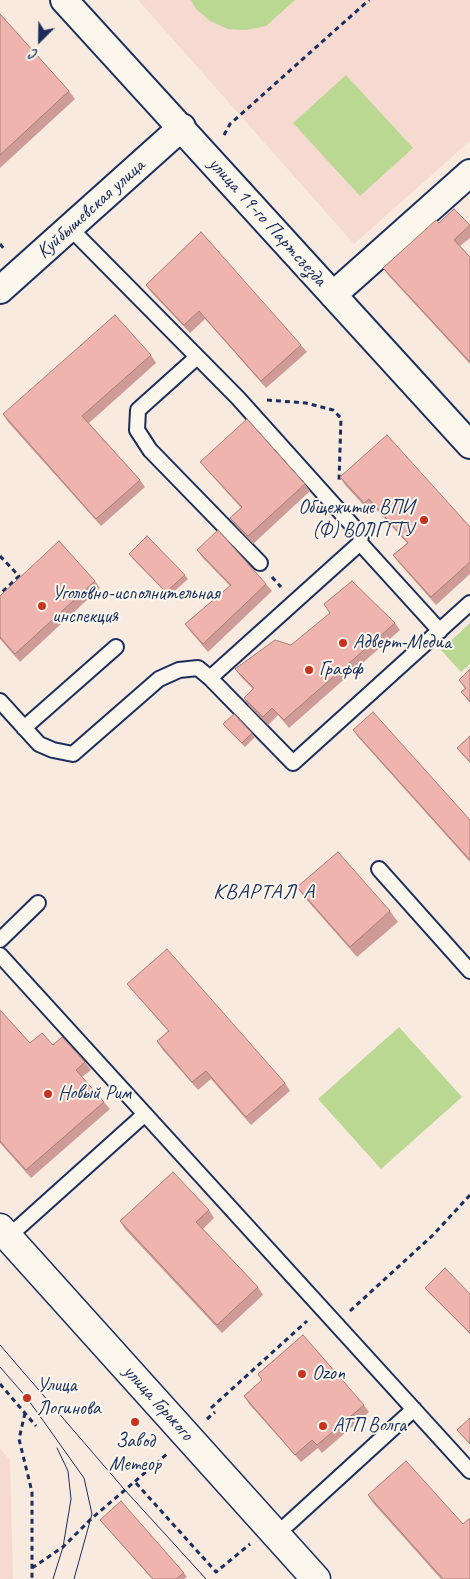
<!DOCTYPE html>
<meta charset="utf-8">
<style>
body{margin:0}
#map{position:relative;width:470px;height:1579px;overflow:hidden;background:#f9eae0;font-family:Caveat,sans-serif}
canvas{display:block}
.north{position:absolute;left:15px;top:15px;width:50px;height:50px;-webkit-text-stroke:4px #fbf7ec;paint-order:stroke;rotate:203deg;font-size:14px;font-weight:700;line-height:20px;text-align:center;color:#1b2f5e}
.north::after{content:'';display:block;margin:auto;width:18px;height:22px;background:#1b2f5e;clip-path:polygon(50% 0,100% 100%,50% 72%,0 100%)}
</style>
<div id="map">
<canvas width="470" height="1579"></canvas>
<div class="north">С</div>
</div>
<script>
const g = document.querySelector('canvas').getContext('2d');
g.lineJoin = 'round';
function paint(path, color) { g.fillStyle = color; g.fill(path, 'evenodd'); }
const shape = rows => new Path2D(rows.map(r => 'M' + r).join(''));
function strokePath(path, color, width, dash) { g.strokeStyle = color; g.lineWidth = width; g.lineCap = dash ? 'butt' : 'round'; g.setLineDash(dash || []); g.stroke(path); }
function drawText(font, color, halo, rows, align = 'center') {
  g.font = font + ' Caveat,sans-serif'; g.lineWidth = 4; g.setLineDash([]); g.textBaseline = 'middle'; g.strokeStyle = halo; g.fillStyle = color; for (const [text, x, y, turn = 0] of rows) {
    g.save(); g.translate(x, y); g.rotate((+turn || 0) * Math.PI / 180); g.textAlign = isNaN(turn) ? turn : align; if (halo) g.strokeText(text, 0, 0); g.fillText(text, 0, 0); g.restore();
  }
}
paint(shape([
 [138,0,470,0,470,141,354,244],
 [0,1448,10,1460,13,1579,0,1579]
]), '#f6dad1');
paint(shape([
 [191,0,295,0,266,26,246,30,228,29,210,21,196,9],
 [346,75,413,148,360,196,293,123],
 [470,623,470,664,461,672,441,650],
 [399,1027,462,1097,381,1169,318,1099]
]), '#bad891');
const lane = shape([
 [197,357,138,410,137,430,150,450,260,563],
 [360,543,440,631],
 [210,678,293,763,470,603],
 [0,701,39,744,53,750,73,754,159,679,179,670,198,668,210,678,360,543,361,535,238,398,70,228],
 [24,728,116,647],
 [379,869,470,971],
 [0,940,38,903],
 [0,955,470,1471],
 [8,1237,145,1114],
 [276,1535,414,1409]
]);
const street = shape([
 [64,0,470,445],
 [0,290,182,127],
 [333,295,470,173]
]);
const secondary = shape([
 [0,1228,316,1579]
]);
strokePath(lane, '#1b2f5e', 18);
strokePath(street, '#1b2f5e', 30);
strokePath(secondary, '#1b2f5e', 31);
strokePath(shape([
 [224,135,230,124,239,116,369,0],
 [0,244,5,250],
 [267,400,306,403,333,410,341,418,339,481],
 [0,556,19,576,0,594],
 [272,577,281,587],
 [350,1311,433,1235,470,1195],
 [0,1384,36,1426],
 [211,1408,307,1321],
 [25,1413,19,1439,32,1492,32,1579],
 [207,1419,215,1412],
 [136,1483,216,1572,250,1544],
 [32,1568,63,1547,91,1519,167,1454]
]), '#1b2f5e', 3, [5, 4]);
strokePath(lane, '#fbf7ec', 14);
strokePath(street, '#fbf7ec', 26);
strokePath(secondary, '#fbf7ec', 28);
strokePath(shape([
 [0,1345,124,1489,206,1579],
 [0,1367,27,1398,84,1478,92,1514,74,1579],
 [53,1579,63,1547,71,1499,68,1471,57,1448]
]), '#1b2f5e', 1);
paint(shape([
 [0,14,69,91,75,99,0,168],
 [454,209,470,225,470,238,460,246,470,257,470,364,389,276,383,268,439,223],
 [146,285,301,345,307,352,266,388,205,319,190,333,151,292],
 [151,355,156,363,89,423,140,480,145,487,101,526,8,422,3,414],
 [200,462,305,484,310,491,253,544,236,526,230,518,241,508,206,469],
 [340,477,470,527,470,574,436,605,399,563,393,555,407,543,374,507,369,511,345,485],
 [197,550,266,584,272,591,208,652,191,632,185,624,230,586,202,557],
 [129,554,185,575,188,579,169,596,132,558],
 [95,581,100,588,20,662,0,639,0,596],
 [395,623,400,630,289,728,278,715,268,725,249,706,244,698,253,689,241,677,235,669,291,645],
 [470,669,470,703,461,692,465,689,459,680],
 [223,724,252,733,255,737,245,747,226,728],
 [353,730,470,820,470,862,358,737],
 [470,736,470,763,462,754,457,748],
 [297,887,390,911,398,922,357,957,305,898],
 [127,984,285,1083,290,1091,251,1125,211,1079,198,1090,162,1049,157,1041,168,1031,133,991],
 [0,1010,30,1043,53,1045,85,1062,91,1070,82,1077,104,1102,110,1109,31,1178,0,1143],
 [209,1210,214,1218,203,1229,258,1287,263,1295,222,1333,125,1229,120,1221],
 [425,1288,470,1294,470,1334,428,1292],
 [258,1374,364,1405,369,1412,322,1453,318,1448,301,1462,249,1404,244,1396,262,1380],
 [368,1495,470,1579,441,1579,373,1503],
 [100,1520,184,1573,187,1577,184,1579,152,1579]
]), '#ce9b96');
const building = shape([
 [0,14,69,91,0,155,0,14],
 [454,209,470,225,454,240,470,257,470,362,383,268,436,220,439,223,454,209],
 [201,232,301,345,261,381,199,311,184,325,146,285,201,232],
 [115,315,151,355,82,416,140,480,96,519,3,414,115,315],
 [247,419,305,484,248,536,230,518,242,507,200,462,247,419],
 [387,435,470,527,470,562,431,597,393,555,408,543,369,499,364,503,340,477,387,435],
 [218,530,266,584,203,644,185,624,231,585,197,550,218,530],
 [147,536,185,575,166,592,129,554,147,536],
 [59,541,95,581,15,654,0,637,0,596,59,541],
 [352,581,395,623,284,720,272,708,263,717,244,698,254,688,235,669,275,640,291,645,330,613,324,604,352,581],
 [470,669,470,701,461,692,466,688,459,680,470,669],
 [373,712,470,820,470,860,353,730,373,712],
 [234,714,252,733,242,743,223,724,234,714],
 [470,736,470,762,457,748,470,736],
 [338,852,390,911,350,947,297,887,338,852],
 [167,949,285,1083,246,1117,206,1071,192,1082,157,1041,169,1031,127,984,167,949],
 [0,1010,30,1043,42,1033,53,1045,62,1037,85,1062,76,1070,104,1102,26,1170,0,1141,0,1010],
 [173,1172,209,1210,196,1222,258,1287,217,1325,120,1221,173,1172],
 [445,1268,470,1294,470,1333,425,1288,445,1268],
 [303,1335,364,1405,317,1445,312,1440,295,1455,244,1396,262,1380,258,1374,303,1335],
 [470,1418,470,1444,457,1430,470,1418],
 [406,1461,463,1524,470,1518,470,1579,443,1579,368,1495,406,1461],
 [121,1501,184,1573,176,1579,153,1579,100,1520,121,1501]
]);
paint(building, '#efb4ae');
strokePath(building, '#a77e7a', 1);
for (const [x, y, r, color] of [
 [424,520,5,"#c8321e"],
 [42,606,5,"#c8321e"],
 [343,643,5,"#c8321e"],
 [309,670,5,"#c8321e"],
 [48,1094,5,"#c8321e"],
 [302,1374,5,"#c8321e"],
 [27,1398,5,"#c8321e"],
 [135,1422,5,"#c8321e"],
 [323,1426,5,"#c8321e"]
]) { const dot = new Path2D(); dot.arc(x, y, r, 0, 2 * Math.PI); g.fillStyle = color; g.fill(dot); strokePath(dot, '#fbf7ec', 2); }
drawText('20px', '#1b2f5e', '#fbf7ec', [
 ["Куйбышевская улица",91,209,-42],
 ["улица 19-го Партсъезда",267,222,48],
 ["улица Горького",158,1403,48]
]);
drawText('20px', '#1b2f5e', '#fbf7ec', [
 ["Общежитие ВПИ",414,508,"right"],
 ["(Ф) ВОЛГГТУ",414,531,"right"],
 ["Уголовно-исполнительная",52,594],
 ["инспекция",52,617],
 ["Адверт-Медиа",353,643],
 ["Графф",319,670],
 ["Новый Рим",58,1094],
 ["Ozon",312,1374],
 ["Улица",37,1386],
 ["Логинова",37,1409],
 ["АТП Волга",333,1426],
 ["Завод",135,1442,"center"],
 ["Метеор",135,1465,"center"]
], 'left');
g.letterSpacing = '1px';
drawText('22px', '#1b2f5e', '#fbf7ec', [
 ["КВАРТАЛ А",264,892]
]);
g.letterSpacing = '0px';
</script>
